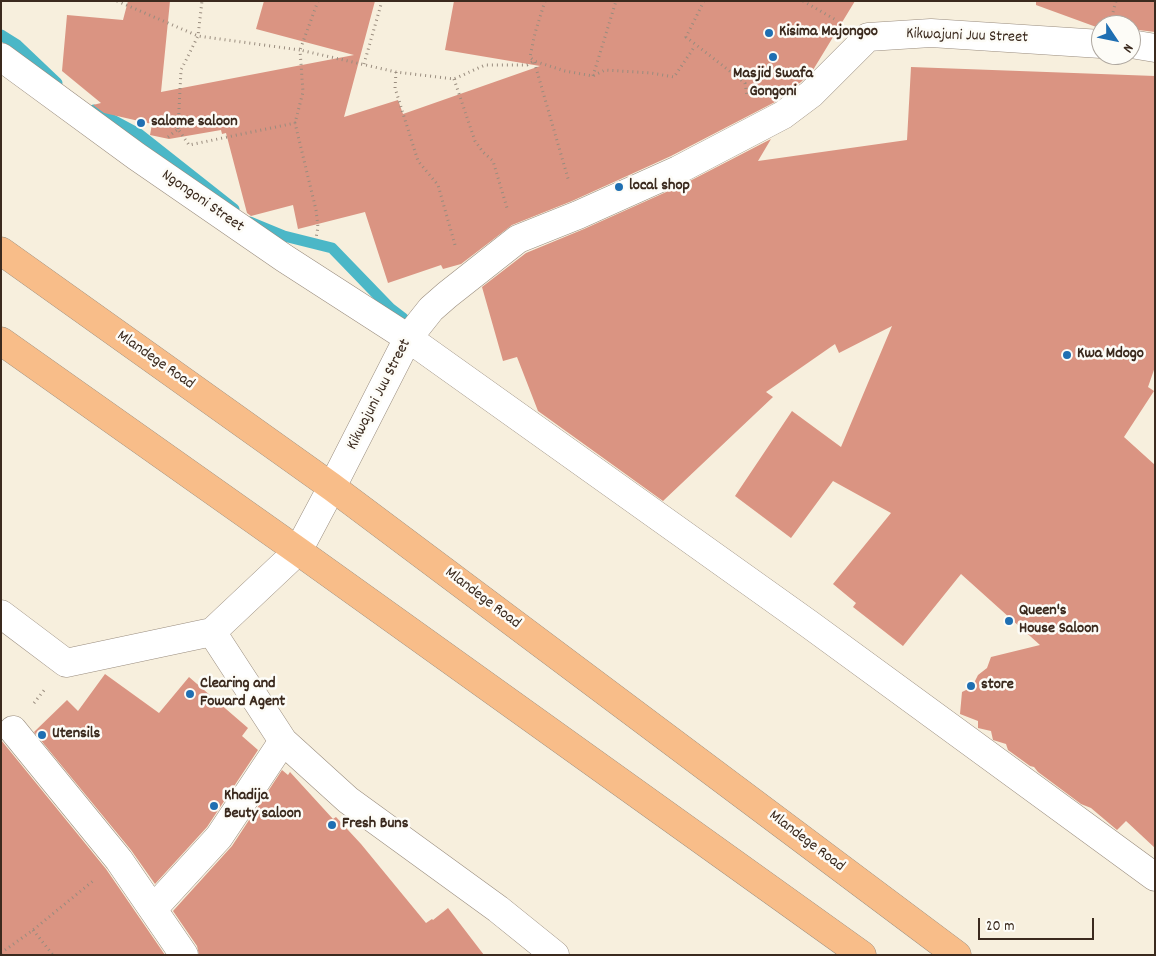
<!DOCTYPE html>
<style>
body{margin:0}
#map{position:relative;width:1156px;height:956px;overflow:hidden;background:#f7efdd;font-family:Dekko,sans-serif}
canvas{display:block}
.frame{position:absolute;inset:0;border:2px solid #3b2a1e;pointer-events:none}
.north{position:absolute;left:1091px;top:15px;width:50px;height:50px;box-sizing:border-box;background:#fdfcf7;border:1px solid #afa8a0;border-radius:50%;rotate:124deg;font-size:14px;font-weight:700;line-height:20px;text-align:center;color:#3b2a1e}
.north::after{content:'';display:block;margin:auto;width:18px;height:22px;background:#1f6fb2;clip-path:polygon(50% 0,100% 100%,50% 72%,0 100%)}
.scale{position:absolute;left:978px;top:918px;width:116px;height:22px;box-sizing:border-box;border:2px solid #3b2a1e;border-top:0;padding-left:6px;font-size:15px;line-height:18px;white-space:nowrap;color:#3b2a1e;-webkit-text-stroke:4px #fdfcf7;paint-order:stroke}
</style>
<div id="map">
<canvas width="1156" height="956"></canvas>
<div class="frame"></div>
<div class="north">N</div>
<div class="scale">20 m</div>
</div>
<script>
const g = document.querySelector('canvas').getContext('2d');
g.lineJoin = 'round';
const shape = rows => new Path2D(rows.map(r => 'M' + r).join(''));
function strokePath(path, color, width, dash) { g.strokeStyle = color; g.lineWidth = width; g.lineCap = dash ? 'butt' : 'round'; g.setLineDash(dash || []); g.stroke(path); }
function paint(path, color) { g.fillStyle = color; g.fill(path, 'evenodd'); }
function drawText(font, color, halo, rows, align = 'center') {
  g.font = font + ' Dekko,sans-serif'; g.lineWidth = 5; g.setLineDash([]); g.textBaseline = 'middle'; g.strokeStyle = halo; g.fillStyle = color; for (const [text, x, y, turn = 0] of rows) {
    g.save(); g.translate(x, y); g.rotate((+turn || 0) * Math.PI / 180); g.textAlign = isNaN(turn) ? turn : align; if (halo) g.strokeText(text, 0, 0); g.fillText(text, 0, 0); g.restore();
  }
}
strokePath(shape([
 [1,35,17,45,57,83],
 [94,110,139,134,234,209],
 [250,222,284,236,332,248,390,308,403,318]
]), '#4bb7c7', 11);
paint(shape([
 [128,1,170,1,161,92,354,55,256,29,264,1,375,1,344,117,398,100,403,114,540,66,445,50,454,1,855,1,813,70,801,82,775,102,671,156,572,201,512,225,461,264,443,269,441,265,388,283,365,212,298,229,293,205,251,216,247,213,226,133,222,134,221,130,169,139,150,135,152,124,104,113,93,105,101,103,62,71,67,15,123,20],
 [1036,1,1155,1,1155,32,1131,29,1131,25,1101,25,1101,28,1099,28,1036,5],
 [911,67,1155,76,1155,367,1148,387,1154,391,1124,437,1155,465,1155,848,1126,821,1117,830,1091,808,1081,804,1038,772,1034,767,1030,766,1008,750,1006,744,993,740,991,731,978,728,978,721,960,714,962,692,972,687,978,675,987,668,991,657,1040,645,961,574,903,646,853,607,856,603,833,584,891,513,833,481,791,538,735,496,792,411,841,447,892,326,839,353,835,344,766,392,773,397,663,501,538,411,517,357,503,361,482,287,526,253,584,229,684,184,771,139,758,161,907,140],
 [105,674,159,713,189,677,248,728,242,736,258,750,207,827,155,884,131,850,34,732,67,700,78,711],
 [1,740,106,869,165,955,1,955],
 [282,770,288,775,290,772,333,819,336,817,361,844,426,923,432,919,433,920,448,908,484,955,199,955,197,946,173,911,232,846]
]), '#da9482');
const minor = shape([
 [1131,44,1155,48],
 [1,57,136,156,284,258,408,338,809,624,1155,877],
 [332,487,408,338,431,309,447,295,518,239,578,215,678,170,783,115,811,94,868,37,931,33,1101,44],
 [13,730,119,860,184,955],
 [283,741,348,800,498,909,555,955],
 [153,909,219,837,283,741,212,632]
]);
const tertiary = shape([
 [1,614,66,663,212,632,298,551,332,487]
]);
const primary = shape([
 [1,251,332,487,957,955],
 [1,341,298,551,862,955]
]);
strokePath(minor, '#998c7e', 29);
strokePath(tertiary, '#998c7e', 29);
strokePath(primary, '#998c7e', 29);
strokePath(shape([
 [117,1,198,36,300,50,303,92,295,123],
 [318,1,300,50,396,72,454,79,485,65,527,65,534,61,565,71,593,76,605,70,651,73,674,77,695,46],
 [545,1,535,33,530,57,534,61,569,182],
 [704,1,686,37,745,83,747,96],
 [803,1,836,20],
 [1113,12,1116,1],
 [364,64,382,1],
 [396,72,395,88,418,161,438,185,455,245],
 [593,76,616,1],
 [454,79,475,141,483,152,493,161,507,208],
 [178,129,181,70,198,36,202,1],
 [168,137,178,129,189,145,295,123,316,210,318,227,316,238],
 [34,703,45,689],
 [33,930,53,955],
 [1,953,33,930,93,881]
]), '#998c7e', 3, [1, 4]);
strokePath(minor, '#fff', 28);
strokePath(tertiary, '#fff', 28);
strokePath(primary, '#f8bd89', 28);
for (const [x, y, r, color] of [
 [769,33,5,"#1f6fb2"],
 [773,57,5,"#1f6fb2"],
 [141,123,5,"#1f6fb2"],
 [619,187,5,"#1f6fb2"],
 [1067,355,5,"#1f6fb2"],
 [1009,621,5,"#1f6fb2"],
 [971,686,5,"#1f6fb2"],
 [190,694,5,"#1f6fb2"],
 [42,735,5,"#1f6fb2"],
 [214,806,5,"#1f6fb2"],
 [332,825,5,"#1f6fb2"]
]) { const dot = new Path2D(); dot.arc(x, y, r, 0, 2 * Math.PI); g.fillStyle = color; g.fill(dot); strokePath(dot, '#fdfcf7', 2); }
drawText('bold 16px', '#3b2a1e', '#fdfcf7', [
 ["Kisima Majongoo",779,33],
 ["Masjid Swafa",773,75,"center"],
 ["Gongoni",773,93,"center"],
 ["salome saloon",151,123],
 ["local shop",629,187],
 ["Kwa Mdogo",1077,355],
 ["Queen's",1019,612],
 ["House Saloon",1019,630],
 ["Clearing and",200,685],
 ["Foward Agent",200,703],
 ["store",981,686],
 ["Utensils",52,735],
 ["Khadija",224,797],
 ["Beuty saloon",224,815],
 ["Fresh Buns",342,825]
], 'left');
drawText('16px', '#3b2a1e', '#fdfcf7', [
 ["Kikwajuni Juu Street",967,37,2],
 ["Ngongoni Street",202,202,35],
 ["Mlandege Road",155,361,35],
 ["Kikwajuni Juu Street",380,395,-63],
 ["Mlandege Road",482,599,37],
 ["Mlandege Road",806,842,37]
]);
</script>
